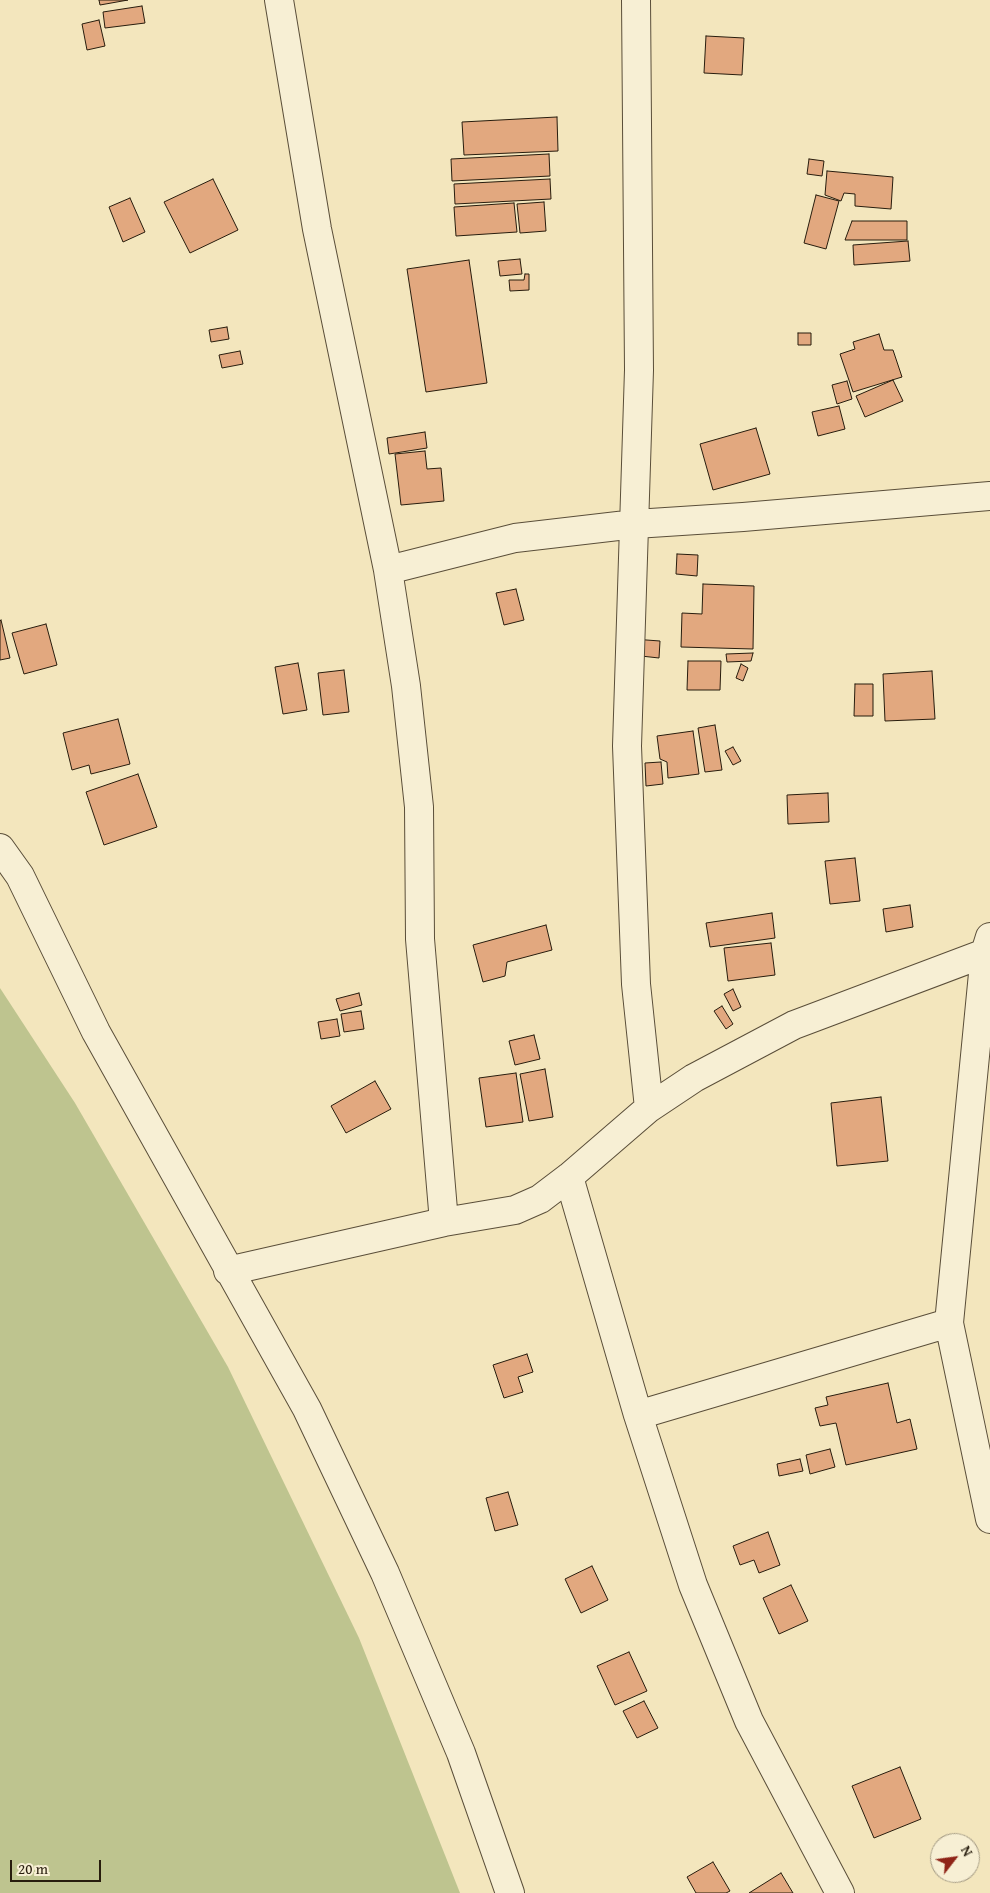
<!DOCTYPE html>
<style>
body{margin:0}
#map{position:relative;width:990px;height:1893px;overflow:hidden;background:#f3e6bd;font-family:"Gentium Book Plus",serif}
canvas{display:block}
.north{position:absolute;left:930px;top:1833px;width:50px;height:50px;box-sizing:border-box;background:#f7efd4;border:1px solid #a49b84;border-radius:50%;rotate:60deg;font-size:14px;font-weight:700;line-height:20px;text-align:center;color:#271c0d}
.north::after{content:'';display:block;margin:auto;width:18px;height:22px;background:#8f2418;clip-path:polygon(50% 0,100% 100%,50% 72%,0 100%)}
.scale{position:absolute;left:10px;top:1860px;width:91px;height:22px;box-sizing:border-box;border:2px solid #271c0d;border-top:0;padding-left:6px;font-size:15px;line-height:18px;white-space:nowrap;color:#271c0d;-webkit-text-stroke:4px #f7efd4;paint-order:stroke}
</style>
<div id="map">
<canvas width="990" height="1893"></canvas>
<div class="north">N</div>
<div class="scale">20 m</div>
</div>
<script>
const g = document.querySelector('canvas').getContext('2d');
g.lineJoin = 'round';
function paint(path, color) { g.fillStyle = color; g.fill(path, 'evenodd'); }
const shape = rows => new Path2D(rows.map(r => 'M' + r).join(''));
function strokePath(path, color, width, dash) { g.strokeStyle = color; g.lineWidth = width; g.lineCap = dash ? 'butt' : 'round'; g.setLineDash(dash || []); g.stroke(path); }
paint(shape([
 [0,988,75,1103,228,1367,359,1638,460,1893,0,1893]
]), '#bec48f');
const building = shape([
 [99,0,128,0,100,5,99,0],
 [142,6,145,23,105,28,103,12,142,6],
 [99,20,105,46,87,50,82,24,99,20],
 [706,36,744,38,742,75,704,73,706,36],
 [557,117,558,151,464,155,462,122,557,117],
 [549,154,550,176,452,181,451,159,549,154],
 [809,159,824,161,822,176,807,174,809,159],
 [827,171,893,177,891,209,855,206,855,194,844,193,841,201,825,195,827,171],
 [213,179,238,230,190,253,164,202,213,179],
 [550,179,551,199,455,204,454,184,550,179],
 [816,195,839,201,826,249,804,243,816,195],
 [130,198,145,232,123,242,109,207,130,198],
 [544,202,546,231,520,233,517,204,544,202],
 [514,203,517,232,456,236,454,207,514,203],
 [852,221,907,221,907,240,845,240,852,221],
 [908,241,910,261,854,265,853,245,908,241],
 [520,259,522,274,500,276,498,261,520,259],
 [469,260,487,383,426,392,407,269,469,260],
 [525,274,529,274,529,290,510,291,509,280,524,280,525,274],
 [227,327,229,339,211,342,209,330,227,327],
 [798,333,811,333,811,345,798,345,798,333],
 [879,334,884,350,893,350,902,377,853,392,840,354,855,349,853,342,879,334],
 [240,351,243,364,222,368,219,355,240,351],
 [893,380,903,401,865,417,856,396,893,380],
 [847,381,852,399,837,404,832,385,847,381],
 [839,406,845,429,818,436,812,412,839,406],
 [756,428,770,474,713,490,700,444,756,428],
 [425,432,427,448,389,454,387,438,425,432],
 [425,451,427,469,441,468,444,501,401,505,395,454,425,451],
 [677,554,698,555,697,576,676,574,677,554],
 [703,584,754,586,753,649,681,647,682,613,702,614,703,584],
 [516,589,524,620,504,625,496,593,516,589],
 [1,620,10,658,0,660,0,621,1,620],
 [46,624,57,665,24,674,12,633,46,624],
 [633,639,660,641,659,658,632,655,633,639],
 [753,653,751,661,727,662,726,654,753,653],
 [688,661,721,661,720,690,687,690,688,661],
 [298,663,307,710,283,714,275,667,298,663],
 [741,664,748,668,743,681,736,678,741,664],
 [344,670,349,712,323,715,318,673,344,670],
 [932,671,935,719,885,721,883,674,932,671],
 [855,684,873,684,873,716,854,716,855,684],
 [118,719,130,764,91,774,89,765,72,770,63,733,118,719],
 [715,725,722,770,705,772,698,728,715,725],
 [693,731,699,774,668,778,667,762,660,759,657,736,693,731],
 [733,747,741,761,733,765,725,751,733,747],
 [661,762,663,784,646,786,645,763,661,762],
 [138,774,157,827,104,845,86,792,138,774],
 [828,793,829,822,788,824,787,795,828,793],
 [855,858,860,901,830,904,825,861,855,858],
 [910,905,913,927,886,932,883,909,910,905],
 [772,913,775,938,710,947,706,923,772,913],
 [546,925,552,950,507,962,505,976,483,982,473,945,546,925],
 [771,943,775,975,728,981,724,948,771,943],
 [733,989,741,1007,733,1011,724,994,733,989],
 [359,993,362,1005,340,1011,336,999,359,993],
 [722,1006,733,1024,726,1029,714,1011,722,1006],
 [361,1011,364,1029,344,1032,341,1014,361,1011],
 [337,1019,340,1036,321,1039,318,1022,337,1019],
 [534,1035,540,1059,515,1065,509,1041,534,1035],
 [545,1069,553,1117,529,1121,520,1074,545,1069],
 [516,1073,523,1122,486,1127,479,1078,516,1073],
 [375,1081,391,1109,346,1133,331,1106,375,1081],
 [881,1097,888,1161,837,1166,831,1103,881,1097],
 [527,1354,533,1372,518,1377,523,1392,504,1398,493,1365,527,1354],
 [888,1383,897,1423,910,1419,917,1449,846,1465,836,1423,820,1426,815,1408,828,1405,826,1397,888,1383],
 [830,1449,835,1467,810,1474,806,1455,830,1449],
 [800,1459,803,1471,779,1476,777,1464,800,1459],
 [508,1492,518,1525,495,1531,486,1498,508,1492],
 [768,1532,780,1565,759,1573,754,1560,740,1565,733,1546,768,1532],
 [592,1566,608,1600,581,1613,565,1579,592,1566],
 [791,1585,808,1621,779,1634,763,1598,791,1585],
 [629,1652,647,1691,615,1705,597,1666,629,1652],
 [644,1701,658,1728,637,1738,623,1711,644,1701],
 [900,1767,921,1819,874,1838,852,1786,900,1767],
 [713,1862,730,1891,726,1893,696,1893,687,1877,713,1862],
 [781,1873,793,1893,749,1893,781,1873]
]);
paint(building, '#e2a87f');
strokePath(building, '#271c0d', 1);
const minor = shape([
 [279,0,317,229,388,570,406,686,419,807,420,939,444,1222],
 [636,0,639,370,627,746,636,984,649,1108],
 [388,570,515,538,635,524,743,517,990,496],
 [0,848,20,876,96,1032,307,1409,385,1573,461,1753,510,1893],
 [569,1177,638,1415,949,1323,985,953,990,937],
 [228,1271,444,1222,515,1210,540,1199,569,1177,649,1108,694,1078,794,1025,985,953],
 [949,1323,990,1519],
 [638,1415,693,1585,749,1721,840,1893]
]);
strokePath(minor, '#5a4e39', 30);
strokePath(minor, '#f7efd4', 28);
</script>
